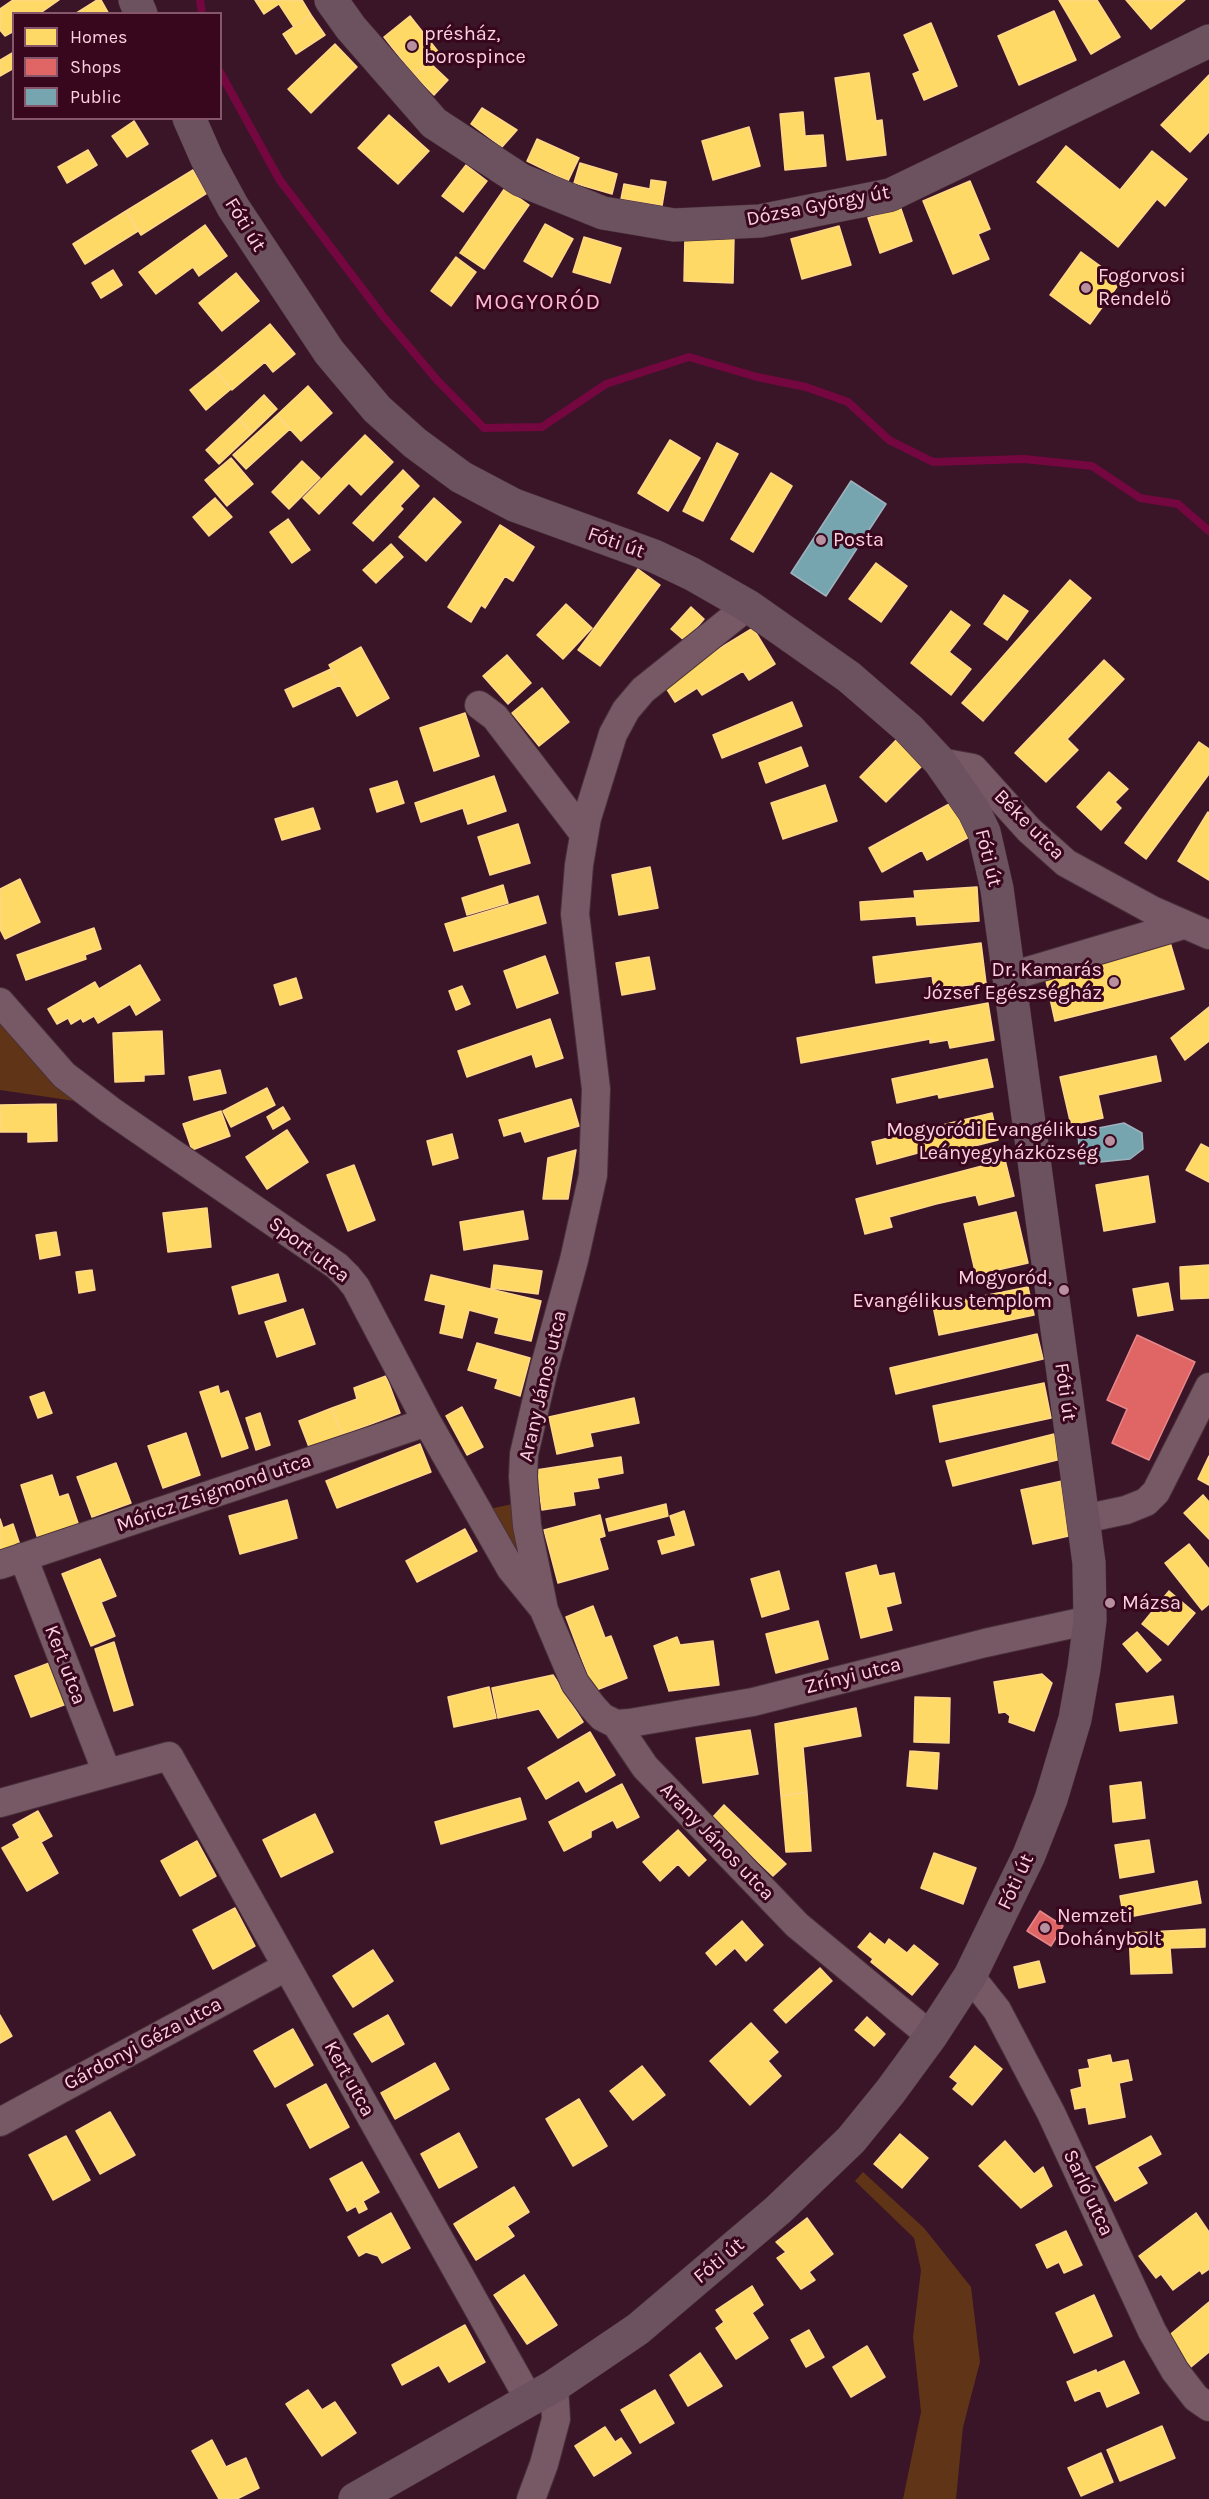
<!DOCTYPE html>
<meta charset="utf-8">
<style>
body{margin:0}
#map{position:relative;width:1209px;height:2499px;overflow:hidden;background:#3a1527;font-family:Karla,sans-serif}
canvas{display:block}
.legend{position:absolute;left:12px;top:12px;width:210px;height:108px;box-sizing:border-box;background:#38061d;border:2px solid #86576a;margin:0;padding:8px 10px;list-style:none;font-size:18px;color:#fbd1de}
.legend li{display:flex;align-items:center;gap:12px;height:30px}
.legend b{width:30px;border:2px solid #86576a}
</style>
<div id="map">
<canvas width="1209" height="2499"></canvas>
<ul class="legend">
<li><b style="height:16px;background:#ffd966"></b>Homes</li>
<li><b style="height:16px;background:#e06666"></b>Shops</li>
<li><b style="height:16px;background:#76a5af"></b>Public</li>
</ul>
</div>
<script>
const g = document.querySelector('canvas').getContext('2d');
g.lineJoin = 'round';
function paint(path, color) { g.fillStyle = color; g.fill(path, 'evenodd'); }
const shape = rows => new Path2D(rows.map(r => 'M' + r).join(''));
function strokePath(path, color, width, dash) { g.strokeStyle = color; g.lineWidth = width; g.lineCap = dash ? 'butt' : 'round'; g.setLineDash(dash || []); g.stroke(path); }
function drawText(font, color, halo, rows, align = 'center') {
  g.font = font + ' Karla,sans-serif'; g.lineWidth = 6; g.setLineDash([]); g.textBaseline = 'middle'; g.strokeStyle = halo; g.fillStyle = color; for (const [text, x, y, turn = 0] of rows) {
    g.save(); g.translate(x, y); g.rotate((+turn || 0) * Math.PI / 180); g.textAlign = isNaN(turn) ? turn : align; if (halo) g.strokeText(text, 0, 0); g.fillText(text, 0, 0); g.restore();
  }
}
paint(shape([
 [0,1014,75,1101,0,1090],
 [517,1503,533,1589,485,1510],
 [863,2172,924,2228,971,2287,980,2362,963,2427,956,2499,903,2499,921,2412,913,2337,921,2270,914,2238,855,2181]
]), '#603517');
const homes = shape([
 [13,0,59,0,39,14,14,14,14,31,5,36,0,30,0,9,13,0],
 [97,0,101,0,109,14,75,14,97,0],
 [255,0,302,0,311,15,294,27,279,4,264,14,255,0],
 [1059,0,1097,0,1120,37,1091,54,1059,0],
 [1126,0,1185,0,1151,29,1126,0],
 [1054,11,1076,60,1019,85,998,36,1054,11],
 [311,15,325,35,296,54,283,34,311,15],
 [410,16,440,54,414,75,384,37,410,16],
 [931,23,957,86,924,100,913,74,920,71,904,35,931,23],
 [335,44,357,67,311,113,288,89,335,44],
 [14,52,14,68,0,76,0,60,14,52],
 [430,63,448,80,434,95,414,75,430,63],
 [869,73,876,121,882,120,886,155,847,160,835,78,869,73],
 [1209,75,1209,132,1190,152,1161,125,1209,75],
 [482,108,517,130,502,147,471,124,482,108],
 [803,112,805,136,823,135,826,166,785,170,780,114,803,112],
 [389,115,429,151,398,184,358,148,389,115],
 [134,121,148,144,127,157,112,136,134,121],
 [749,127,760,166,713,180,702,141,749,127],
 [537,139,579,158,568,181,527,161,537,139],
 [1066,146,1120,190,1152,151,1187,179,1165,206,1157,199,1118,247,1037,182,1066,146],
 [88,150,97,165,67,183,58,167,88,150],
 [580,163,617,174,612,194,574,183,580,163],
 [466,165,487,181,463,212,442,196,466,165],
 [193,170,207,193,141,235,126,211,193,170],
 [651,180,666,182,662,206,621,199,624,184,650,189,651,180],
 [970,181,990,229,978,234,989,259,953,274,923,201,970,181],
 [505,188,529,205,484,269,460,253,505,188],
 [900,206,912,241,880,253,868,218,900,206],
 [126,211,138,231,85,264,73,244,126,211],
 [545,224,573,239,552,277,524,261,545,224],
 [205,225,227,256,199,276,193,267,156,294,139,272,205,225],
 [839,226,851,265,802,279,791,239,839,226],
 [685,236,734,238,733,283,684,281,685,236],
 [584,237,621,248,610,283,573,272,584,237],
 [1081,252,1121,281,1090,324,1050,295,1081,252],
 [456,257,476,272,451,306,431,291,456,257],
 [113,270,122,285,101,298,92,283,113,270],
 [236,273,259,301,222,331,199,303,236,273],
 [270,324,295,354,273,372,265,362,232,390,215,370,270,324],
 [215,370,231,389,206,410,190,390,215,370],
 [308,386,332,413,301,441,277,415,308,386],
 [264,395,277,409,252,433,239,419,264,395],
 [277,415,290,429,246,469,233,455,277,415],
 [239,419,252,433,219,464,206,450,239,419],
 [365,435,393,462,361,495,349,483,319,514,303,498,365,435],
 [670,440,700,458,668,511,638,493,670,440],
 [717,443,738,454,703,521,683,511,717,443],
 [231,458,253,484,227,506,205,480,231,458],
 [302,461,320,478,289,509,272,492,302,461],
 [403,470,419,486,400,506,403,509,373,541,353,523,403,470],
 [771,473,792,486,753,552,731,539,771,473],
 [215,498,232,517,209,536,193,517,215,498],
 [434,498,461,522,426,561,399,537,434,498],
 [288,519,310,550,292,563,270,532,288,519],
 [500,525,534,547,513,581,505,576,485,608,481,605,471,622,448,607,500,525],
 [391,544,403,557,376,583,363,570,391,544],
 [876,563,907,586,881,622,849,599,876,563],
 [638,569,660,585,600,666,578,650,638,569],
 [1070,580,1091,598,983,721,962,703,1070,580],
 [1004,595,1028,611,1007,640,984,624,1004,595],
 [566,604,592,628,563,659,537,635,566,604],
 [691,607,704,619,685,641,671,629,691,607],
 [951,611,970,625,949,652,971,669,951,695,911,663,951,611],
 [753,628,775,664,749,680,743,671,702,695,697,688,675,702,663,683,753,628],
 [361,647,389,698,357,716,329,665,361,647],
 [507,655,531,683,508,704,483,676,507,655],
 [1104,660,1124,679,1067,739,1078,750,1046,782,1015,753,1104,660],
 [331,669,340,685,293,707,285,690,331,669],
 [542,688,569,722,539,746,512,713,542,688],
 [792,702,802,726,722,758,713,735,792,702],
 [465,713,479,756,434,771,420,728,465,713],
 [902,734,928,760,886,802,860,777,902,734],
 [1199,742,1209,749,1209,774,1146,859,1125,843,1199,742],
 [801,747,808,766,766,783,759,763,801,747],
 [1109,772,1128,789,1115,802,1121,808,1101,830,1077,807,1109,772],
 [494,776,506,811,468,824,463,808,421,822,415,803,494,776],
 [397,781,404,803,377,812,370,789,397,781],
 [825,785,837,821,783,839,771,803,825,785],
 [951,803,969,837,927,860,922,850,882,872,869,848,951,803],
 [313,808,320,829,282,840,275,819,313,808],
 [1208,812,1209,813,1209,880,1178,861,1208,812],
 [518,824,530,863,490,875,478,837,518,824],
 [650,867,658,908,619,915,612,875,650,867],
 [20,879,40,922,5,939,0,929,0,889,20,879],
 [503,885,508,903,467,915,462,898,503,885],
 [977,887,979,921,917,925,916,916,861,920,860,902,915,898,914,891,977,887],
 [538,896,546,923,454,951,445,924,538,896],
 [94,928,101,949,85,955,86,959,26,980,17,955,94,928],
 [1169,939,1184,989,1055,1021,1045,976,1169,939],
 [981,943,986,983,934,989,932,976,876,983,873,957,981,943],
 [545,956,558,993,517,1008,504,971,545,956],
 [649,957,655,989,622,995,616,963,649,957],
 [140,965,160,1000,136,1015,130,1004,98,1023,94,1016,83,1022,81,1018,71,1024,68,1018,57,1024,48,1009,95,982,99,989,140,965],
 [296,978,302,998,280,1005,274,985,296,978],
 [462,986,470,1004,456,1010,449,991,462,986],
 [988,1003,994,1040,950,1048,948,1040,930,1043,930,1039,801,1063,797,1038,988,1003],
 [1209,1007,1209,1041,1185,1060,1171,1038,1209,1007],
 [550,1019,563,1058,536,1067,532,1054,467,1077,458,1051,550,1019],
 [162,1031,164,1074,144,1075,144,1081,115,1082,113,1033,162,1031],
 [1156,1056,1161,1081,1098,1095,1103,1118,1071,1125,1060,1077,1156,1056],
 [987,1059,993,1087,939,1098,938,1094,897,1103,892,1079,987,1059],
 [220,1070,226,1093,194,1100,189,1077,220,1070],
 [267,1088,275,1105,231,1127,223,1111,267,1088],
 [571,1099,579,1126,525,1142,521,1131,504,1136,499,1120,571,1099],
 [56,1104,57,1141,28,1142,28,1132,0,1132,0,1105,56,1104],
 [283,1107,290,1119,273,1129,267,1117,283,1107],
 [221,1111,230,1136,192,1150,183,1124,221,1111],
 [992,1113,998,1140,931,1157,929,1150,877,1164,872,1142,992,1113],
 [287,1130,308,1162,267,1189,246,1157,287,1130],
 [452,1134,458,1158,433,1165,427,1141,452,1134],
 [1201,1144,1209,1148,1209,1182,1186,1170,1201,1144],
 [576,1150,568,1199,543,1199,548,1158,576,1150],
 [1005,1160,1014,1196,979,1205,976,1195,936,1204,889,1217,892,1227,865,1234,856,1199,1005,1160],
 [354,1165,375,1220,348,1231,327,1175,354,1165],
 [1148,1176,1155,1222,1104,1231,1096,1185,1148,1176],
 [207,1208,211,1247,168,1252,163,1213,207,1208],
 [523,1211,528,1239,464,1250,460,1222,523,1211],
 [1016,1212,1028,1263,976,1275,964,1224,1016,1212],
 [56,1232,60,1255,40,1259,36,1235,56,1232],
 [494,1265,542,1271,538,1294,491,1288,494,1265],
 [1209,1265,1209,1298,1181,1299,1180,1267,1209,1265],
 [92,1270,95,1290,79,1293,76,1272,92,1270],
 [278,1274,286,1301,239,1314,232,1287,278,1274],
 [431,1275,541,1301,531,1341,495,1333,499,1318,469,1310,462,1338,440,1333,446,1305,425,1300,431,1275],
 [1168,1283,1173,1310,1138,1316,1133,1289,1168,1283],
 [1028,1287,1034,1315,939,1335,933,1306,1028,1287],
 [303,1309,315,1344,277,1357,265,1322,303,1309],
 [1037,1334,1043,1359,896,1394,890,1368,1037,1334],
 [477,1343,530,1358,520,1396,495,1388,498,1379,468,1370,477,1343],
 [386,1376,400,1413,342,1435,332,1408,357,1399,354,1388,386,1376],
 [1044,1383,1051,1418,940,1442,933,1406,1044,1383],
 [218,1386,220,1394,228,1391,248,1448,222,1457,200,1392,218,1386],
 [44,1392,52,1413,38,1418,30,1397,44,1392],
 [634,1398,639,1423,590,1433,593,1446,557,1454,549,1417,634,1398],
 [462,1407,483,1447,467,1455,446,1416,462,1407],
 [332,1408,342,1435,309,1447,299,1421,332,1408],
 [260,1413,270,1445,256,1450,246,1418,260,1413],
 [186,1433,200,1475,163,1488,148,1446,186,1433],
 [1054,1434,1061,1459,953,1486,946,1461,1054,1434],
 [420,1444,431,1472,337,1508,326,1481,420,1444],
 [1209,1456,1209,1485,1198,1479,1209,1456],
 [621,1457,623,1473,597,1478,599,1488,573,1492,575,1505,542,1510,536,1470,621,1457],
 [116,1463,131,1503,92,1517,77,1477,116,1463],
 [52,1475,59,1497,68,1494,79,1526,38,1539,21,1485,52,1475],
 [1062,1481,1073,1535,1033,1544,1021,1490,1062,1481],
 [1203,1495,1209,1502,1209,1539,1184,1513,1203,1495],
 [287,1500,297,1538,240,1554,229,1516,287,1500],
 [666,1504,668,1516,609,1531,606,1519,666,1504],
 [684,1511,694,1545,662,1554,658,1541,676,1536,670,1516,684,1511],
 [600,1515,605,1536,599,1538,608,1569,558,1583,544,1530,600,1515],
 [0,1519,3,1528,13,1524,21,1548,0,1556,0,1519],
 [465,1529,477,1551,417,1582,406,1561,465,1529],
 [1189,1544,1209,1569,1209,1604,1202,1610,1165,1563,1189,1544],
 [100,1559,116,1596,101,1602,115,1636,91,1646,62,1574,100,1559],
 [876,1565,879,1576,894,1573,901,1603,886,1607,892,1630,861,1638,846,1573,876,1565],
 [779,1571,789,1609,762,1617,751,1579,779,1571],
 [1169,1591,1195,1613,1168,1645,1142,1624,1169,1591],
 [593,1606,605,1638,611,1636,627,1678,594,1691,566,1617,593,1606],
 [818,1621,828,1659,776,1673,766,1634,818,1621],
 [1137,1632,1161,1660,1147,1672,1123,1644,1137,1632],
 [677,1637,680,1645,713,1641,719,1685,669,1691,654,1646,677,1637],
 [114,1642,133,1705,114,1711,95,1649,114,1642],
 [57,1660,72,1702,31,1717,15,1676,57,1660],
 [1042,1674,1052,1683,1034,1731,1009,1722,1010,1716,1005,1712,999,1713,994,1682,1042,1674],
 [553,1675,583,1722,558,1738,539,1709,498,1718,492,1688,553,1675],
 [489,1687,496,1718,454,1727,448,1697,489,1687],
 [1173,1696,1177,1723,1120,1731,1116,1704,1173,1696],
 [915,1697,950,1698,949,1743,914,1742,915,1697],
 [856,1708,861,1736,803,1747,807,1792,781,1796,775,1724,856,1708],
 [750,1730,758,1774,703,1783,696,1738,750,1730],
 [590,1732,615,1775,586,1792,579,1780,546,1799,528,1768,590,1732],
 [910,1751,939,1753,937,1789,907,1786,910,1751],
 [1141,1782,1145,1818,1113,1822,1110,1786,1141,1782],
 [622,1784,639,1817,617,1828,613,1820,591,1831,591,1837,564,1851,549,1822,622,1784],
 [807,1792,811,1851,786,1852,781,1796,807,1792],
 [520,1798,526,1819,441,1844,435,1822,520,1798],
 [724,1805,786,1864,773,1876,712,1818,724,1805],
 [38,1811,52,1836,41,1842,58,1873,27,1891,2,1848,20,1838,13,1825,38,1811],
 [315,1814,333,1852,281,1877,263,1840,315,1814],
 [678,1830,706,1860,689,1876,678,1864,660,1881,643,1862,678,1830],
 [1149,1840,1154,1872,1120,1878,1115,1845,1149,1840],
 [197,1841,216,1876,180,1896,161,1861,197,1841],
 [934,1853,976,1868,963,1904,921,1888,934,1853],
 [1197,1881,1201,1903,1124,1918,1120,1896,1197,1881],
 [235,1908,255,1946,213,1969,193,1930,235,1908],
 [742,1921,763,1945,746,1961,735,1948,716,1965,706,1953,742,1921],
 [1205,1929,1205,1947,1170,1948,1172,1973,1131,1974,1129,1933,1205,1929],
 [870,1933,885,1945,889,1939,907,1953,914,1945,938,1964,912,1995,871,1962,873,1959,858,1947,870,1933],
 [373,1950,393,1981,353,2007,333,1976,373,1950],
 [1039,1961,1045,1982,1019,1988,1014,1967,1039,1961],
 [820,1968,832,1981,786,2023,774,2010,820,1968],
 [0,2015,12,2036,0,2043,0,2015],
 [388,2015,404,2044,372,2062,354,2034,388,2015],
 [867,2017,885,2034,874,2046,855,2030,867,2017],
 [751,2023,778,2052,768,2061,781,2076,750,2105,710,2061,751,2023],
 [293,2029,313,2065,275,2087,254,2051,293,2029],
 [975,2046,1002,2069,972,2105,953,2089,958,2083,950,2077,975,2046],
 [1110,2055,1112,2063,1128,2060,1132,2080,1119,2083,1125,2117,1089,2124,1086,2107,1075,2109,1071,2090,1082,2087,1079,2070,1090,2068,1088,2060,1110,2055],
 [435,2063,449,2089,395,2119,381,2093,435,2063],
 [642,2066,665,2095,633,2120,610,2091,642,2066],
 [326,2084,349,2127,310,2148,287,2105,326,2084],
 [579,2099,607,2146,573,2166,546,2119,579,2099],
 [110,2112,135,2155,100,2174,76,2131,110,2112],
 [459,2133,477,2167,439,2188,421,2154,459,2133],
 [900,2134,928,2158,902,2188,874,2164,900,2134],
 [66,2136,90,2180,53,2200,29,2155,66,2136],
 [1151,2136,1161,2154,1137,2167,1147,2183,1115,2201,1096,2167,1151,2136],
 [1005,2141,1034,2174,1043,2167,1052,2186,1021,2208,979,2166,1005,2141],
 [362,2162,379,2192,363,2201,367,2209,359,2213,356,2206,347,2211,330,2179,362,2162],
 [514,2187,529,2212,507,2226,514,2236,476,2260,454,2224,514,2187],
 [391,2213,410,2248,382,2263,378,2256,366,2252,359,2256,348,2237,391,2213],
 [1196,2213,1209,2232,1209,2269,1202,2274,1200,2270,1173,2290,1161,2274,1156,2278,1139,2256,1196,2213],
 [807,2218,833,2254,809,2272,815,2280,801,2289,777,2258,786,2252,776,2242,807,2218],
 [1066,2231,1082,2265,1064,2273,1059,2262,1047,2268,1036,2245,1066,2231],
 [524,2275,557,2325,527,2344,494,2295,524,2275],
 [752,2286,763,2305,752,2313,768,2338,736,2359,716,2328,724,2322,716,2310,752,2286],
 [1094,2295,1112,2336,1074,2353,1056,2313,1094,2295],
 [1209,2302,1209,2352,1191,2367,1166,2338,1209,2302],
 [465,2325,485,2362,449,2382,439,2365,402,2385,392,2365,465,2325],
 [809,2330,824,2357,806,2367,791,2340,809,2330],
 [867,2346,885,2377,851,2397,833,2367,867,2346],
 [700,2353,722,2386,688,2406,670,2375,700,2353],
 [1124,2361,1139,2393,1107,2407,1100,2390,1075,2401,1067,2382,1096,2370,1097,2373,1124,2361],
 [308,2390,322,2410,335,2402,356,2433,322,2456,286,2404,308,2390],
 [655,2390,674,2423,640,2443,621,2410,655,2390],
 [1162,2426,1175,2458,1120,2481,1107,2450,1162,2426],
 [605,2427,615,2442,621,2438,631,2453,594,2476,575,2446,605,2427],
 [212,2440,226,2467,246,2458,259,2488,237,2499,219,2499,192,2451,212,2440],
 [1101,2453,1113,2482,1081,2496,1068,2468,1101,2453]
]);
paint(homes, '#ffd966');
strokePath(homes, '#fed78a', 1.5);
const shops = shape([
 [1137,1335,1195,1362,1149,1460,1112,1443,1127,1409,1107,1400,1137,1335],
 [1040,1911,1063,1926,1051,1946,1027,1931,1040,1911]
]);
paint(shops, '#e06666');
strokePath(shops, '#e8868a', 1.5);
const public = shape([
 [851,481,886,504,826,596,791,573,851,481],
 [1124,1123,1142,1133,1143,1149,1130,1159,1080,1164,1078,1132,1124,1123]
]);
paint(public, '#76a5af');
strokePath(public, '#9eb2bd', 1.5);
strokePath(shape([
 [200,0,202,14],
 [220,72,279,179,383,316,437,380,484,428,542,427,606,384,689,357,757,377,806,387,848,402,889,440,933,462,1024,459,1092,466,1140,498,1178,504,1209,531]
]), '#740740', 8);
const street = shape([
 [748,606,643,690,626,710,613,734,587,818,579,865,575,914,596,1089,593,1175,574,1260,544,1369,524,1454,523,1477,527,1526,544,1610,575,1683,592,1706,602,1717,616,1724,645,1767,797,1925,931,2036],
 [479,705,495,717,584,834],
 [940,762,973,768,1029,830,1066,863,1152,910,1209,935],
 [1008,977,1183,925],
 [0,1002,64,1075,110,1110,337,1266,348,1277,356,1287,427,1422,511,1569,542,1607],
 [1084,1519,1126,1510,1146,1502,1156,1492,1209,1387],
 [23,1557,107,1773],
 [0,1565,427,1422],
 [616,1724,630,1723,753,1702,985,1643,1090,1620],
 [0,1803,169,1756,530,2401],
 [970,1976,997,2010,1051,2113,1152,2331,1175,2371,1196,2398,1209,2407],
 [0,2122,286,1967],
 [531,2499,544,2464,556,2419,554,2386]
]);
const secondary = shape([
 [135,0,141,14],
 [331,0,351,28,434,123,521,180,603,213,674,225,760,221,890,195,1209,41],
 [189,118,207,159,233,207,329,352,377,409,415,443,461,477,514,505,654,556,692,574,748,606,849,677,909,729,940,762,974,811,984,832,997,889,1089,1563,1090,1620,1084,1668,1075,1719,1051,1799,1029,1855,970,1976,931,2036,890,2092,851,2140,778,2210,638,2329,554,2386,355,2499]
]);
strokePath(street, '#4a303a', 30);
strokePath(secondary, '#4a303a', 34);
strokePath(street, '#765964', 28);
strokePath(secondary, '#6c515f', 33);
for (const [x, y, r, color] of [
 [412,46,6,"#b78f9e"],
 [1086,288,6,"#b78f9e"],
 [821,540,6,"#b78f9e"],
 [1114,982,6,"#b78f9e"],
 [1110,1141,6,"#b78f9e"],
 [1064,1290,6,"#b78f9e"],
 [1110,1603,6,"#b78f9e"],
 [1045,1928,6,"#b78f9e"]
]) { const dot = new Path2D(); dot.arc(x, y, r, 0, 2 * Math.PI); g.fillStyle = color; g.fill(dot); strokePath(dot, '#38061d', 2); }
drawText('20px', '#fbd1de', '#38061d', [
 ["présház,",424,34],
 ["borospince",424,57],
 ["Fogorvosi",1098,276],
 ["Rendelő",1098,299],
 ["Posta",833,540],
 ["Dr. Kamarás",1102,970,"right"],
 ["József Egészségház",1102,993,"right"],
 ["Mogyoródi Evangélikus",1098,1130,"right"],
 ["Leányegyházközség",1098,1153,"right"],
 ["Mogyoród,",1052,1278,"right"],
 ["Evangélikus templom",1052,1301,"right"],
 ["Mázsa",1122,1603],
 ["Nemzeti",1057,1916],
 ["Dohánybolt",1057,1939]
], 'left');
drawText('20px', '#fbd1de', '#38061d', [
 ["Dózsa György út",818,206,-11],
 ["Fóti út",245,225,58],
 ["Fóti út",616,543,19],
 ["Béke utca",1029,825,45],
 ["Fóti út",988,858,76],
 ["Sport utca",309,1250,37],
 ["Arany János utca",543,1386,-77],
 ["Fóti út",1065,1392,82],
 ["Móricz Zsigmond utca",214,1493,-19],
 ["Kert utca",65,1665,69],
 ["Zrínyi utca",853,1676,-14],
 ["Arany János utca",717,1842,46],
 ["Fóti út",1016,1882,-65],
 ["Gárdonyi Géza utca",143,2044,-28],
 ["Kert utca",349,2079,61],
 ["Sarló utca",1088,2193,65],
 ["Fóti út",719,2261,-40]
]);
g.letterSpacing = '1.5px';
drawText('22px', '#fcb9cf', '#38061d', [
 ["MOGYORÓD",538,303]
]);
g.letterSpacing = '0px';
</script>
